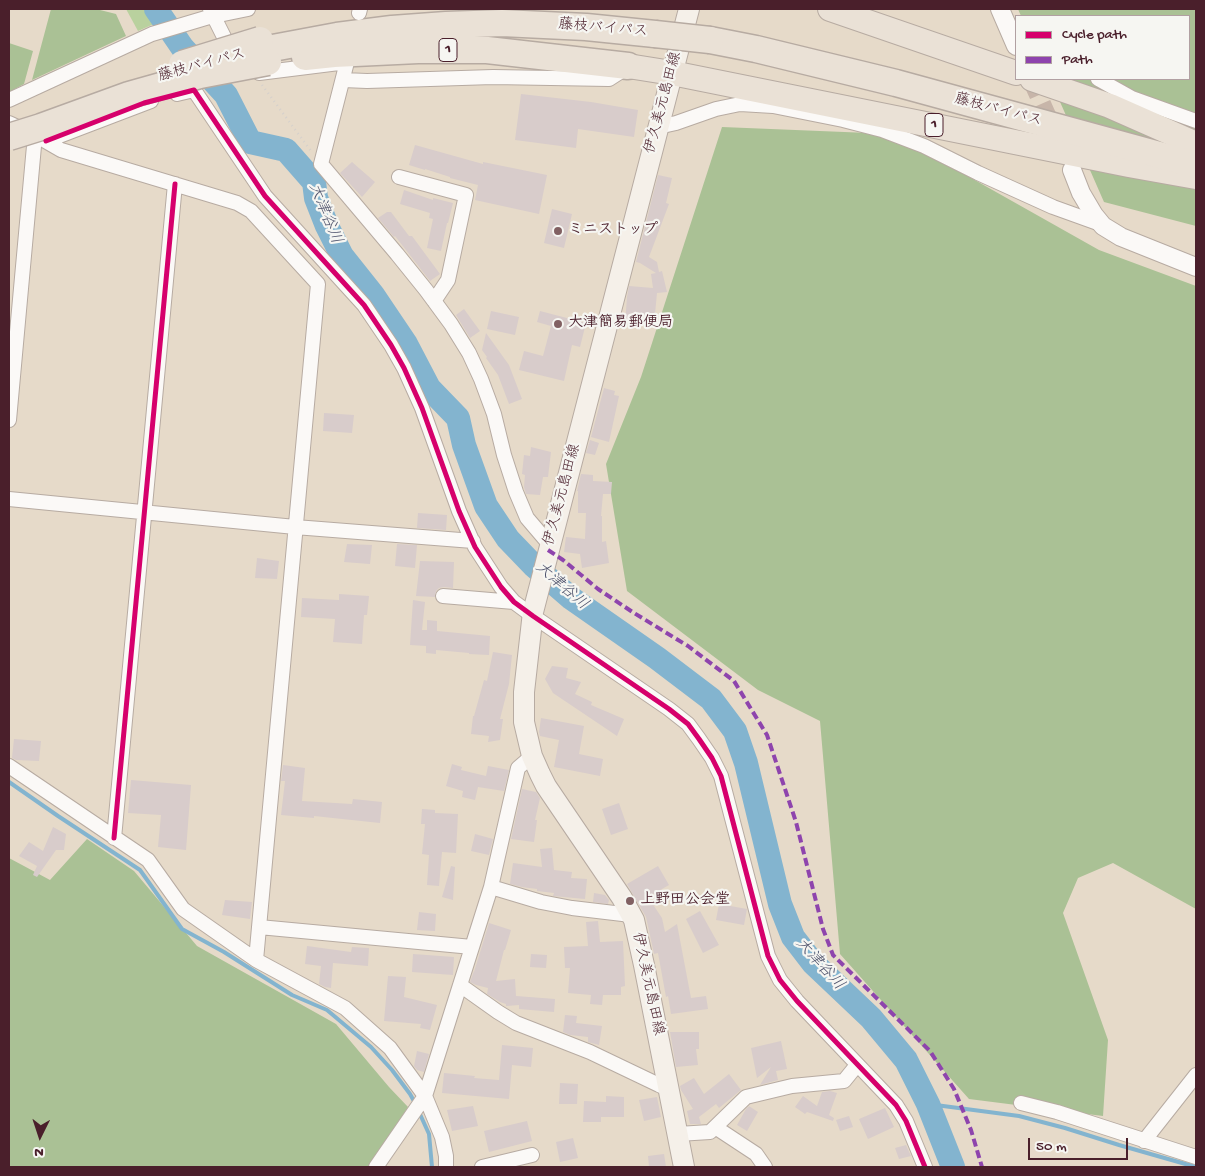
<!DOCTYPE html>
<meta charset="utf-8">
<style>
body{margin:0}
#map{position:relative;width:1205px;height:1176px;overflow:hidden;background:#e6dac9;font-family:"Gochi Hand",sans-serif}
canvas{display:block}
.frame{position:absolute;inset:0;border:10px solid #4a1f2b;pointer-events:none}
.legend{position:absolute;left:1015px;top:15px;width:175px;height:65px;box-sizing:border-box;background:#f6f6f2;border:1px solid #b1a0a2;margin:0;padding:6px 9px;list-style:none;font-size:15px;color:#4a1f2b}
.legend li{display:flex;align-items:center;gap:10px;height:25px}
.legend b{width:25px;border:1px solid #b1a0a2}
.north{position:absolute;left:15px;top:1111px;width:50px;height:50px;-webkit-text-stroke:4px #f6f6f2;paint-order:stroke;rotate:184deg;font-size:14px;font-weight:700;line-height:20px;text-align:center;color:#4a1f2b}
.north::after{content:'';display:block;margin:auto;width:18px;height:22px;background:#4a1f2b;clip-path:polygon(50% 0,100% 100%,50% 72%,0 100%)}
.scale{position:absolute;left:1028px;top:1138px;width:100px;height:22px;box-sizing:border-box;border:2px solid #4a1f2b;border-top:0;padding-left:6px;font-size:15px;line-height:18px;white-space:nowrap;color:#4a1f2b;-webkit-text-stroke:4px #f6f6f2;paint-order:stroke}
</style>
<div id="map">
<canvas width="1205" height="1176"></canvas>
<div class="frame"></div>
<ul class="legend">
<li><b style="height:6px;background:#d6006c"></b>Cycle path</li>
<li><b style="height:6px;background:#8e44ad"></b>Path</li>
</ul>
<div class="north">N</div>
<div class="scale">50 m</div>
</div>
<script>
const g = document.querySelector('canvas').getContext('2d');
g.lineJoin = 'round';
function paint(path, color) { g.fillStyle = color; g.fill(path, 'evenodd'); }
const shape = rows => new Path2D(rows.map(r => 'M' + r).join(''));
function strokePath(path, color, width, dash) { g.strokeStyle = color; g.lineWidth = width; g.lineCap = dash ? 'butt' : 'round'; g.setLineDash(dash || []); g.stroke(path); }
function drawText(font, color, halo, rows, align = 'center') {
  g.font = font + ' "Gochi Hand","Klee One",sans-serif'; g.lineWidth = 4.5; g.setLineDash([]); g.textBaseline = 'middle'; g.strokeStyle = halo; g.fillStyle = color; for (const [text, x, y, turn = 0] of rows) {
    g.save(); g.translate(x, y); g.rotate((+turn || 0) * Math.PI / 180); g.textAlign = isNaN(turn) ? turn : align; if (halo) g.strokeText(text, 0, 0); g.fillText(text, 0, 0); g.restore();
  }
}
paint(shape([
 [126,9,170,9,174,15,138,31]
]), '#b9d19e');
paint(shape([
 [51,9,96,9,116,14,126,36,32,80],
 [1018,9,1196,9,1196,226,1104,202,1050,79,1189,79,1189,16,1021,16],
 [9,43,33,51,24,84,9,92],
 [722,127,893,134,1099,250,1196,286,1196,909,1113,863,1078,878,1063,913,1108,1040,1103,1116,969,1099,840,954,820,721,758,690,627,591,606,464,641,377],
 [87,839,134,871,197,946,336,1024,389,1087,408,1107,371,1167,9,1167,9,858,50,880]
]), '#aac195');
strokePath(shape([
 [9,782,58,816,140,870,182,929,224,952,292,995,327,1010,371,1047,392,1070,410,1094,415,1103],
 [928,1104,1019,1116,1065,1128,1119,1145,1196,1167],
 [419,1112,429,1134,432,1167]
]), '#83b4cf', 4);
strokePath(shape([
 [156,9,182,47,226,95,250,142,286,150,314,182,316,198,327,226,342,256,373,295,406,344,429,388,458,418,464,445,486,506,508,539,534,566,571,598,657,658,711,699,735,731,746,763,780,904,793,937,813,963,871,1018,906,1060,928,1104,953,1167]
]), '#83b4cf', 24);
paint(shape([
 [521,94,591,102,638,110,634,137,578,129,576,148,515,140],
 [415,145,483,164,483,162,547,175,539,214,475,200,478,185,450,178,450,177,425,169,425,170,409,165],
 [352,162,375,182,362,197,340,173],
 [658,175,672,178,666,203,669,204,649,257,657,262,659,272,662,271,667,292,657,293,655,314,647,313,647,317,638,317,637,322,635,322,635,325,625,324,627,297,629,286,653,288,651,274,656,273,640,263,636,262],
 [404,190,433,200,433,198,453,203,448,223,447,223,441,251,427,248,433,219,429,218,430,213,400,204],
 [552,209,572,214,564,248,544,243],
 [387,212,391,212,409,236,412,236,440,274,430,281,395,236,394,237,378,218],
 [464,309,480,331,470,338,456,315],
 [491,311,519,317,515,335,487,329],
 [540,311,586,323,580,347,572,345,564,381,519,370,524,351,543,356,551,326,537,322],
 [486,333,509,365,522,399,509,404,498,375,486,358,487,357,482,350],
 [604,388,615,391,614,395,619,396,609,442,591,437],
 [324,413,354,415,352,433,323,431],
 [590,440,599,443,595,455,586,453],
 [531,447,551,452,548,477,543,477,540,495,526,494,524,487,525,475,522,474,524,455,530,456],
 [581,474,593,475,593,481,612,482,611,494,603,494,601,516,602,516,602,542,606,541,609,563,582,568,580,554,564,552,566,537,585,539,586,513,578,513,578,491,577,491],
 [418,513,447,515,446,530,417,528],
 [347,544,372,545,370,564,344,562],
 [397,544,417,545,415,568,395,566],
 [257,558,279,561,277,579,255,578],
 [420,561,454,562,453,588,444,587,439,588,436,591,435,597,416,596],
 [339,594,369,596,367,615,364,615,362,644,333,642,335,619,301,617,302,598,339,600],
 [413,600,425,602,422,630,427,630,427,620,437,621,437,631,490,636,489,655,469,654,469,653,436,650,436,654,426,653,426,646,410,645],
 [493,652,512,655,509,684,500,719,503,719,500,740,488,742,489,736,471,734,473,716,474,716,484,680,487,681],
 [552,666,568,668,566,678,581,682,575,694,592,702,591,705,624,719,617,736,553,693,545,679],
 [541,718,584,726,579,754,603,759,600,776,554,767,559,740,540,736,539,732],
 [14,739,41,741,39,761,16,760,12,758],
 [452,764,462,767,461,770,486,776,488,766,509,770,504,791,478,787,475,800,462,797,463,791,446,786],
 [283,765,305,768,302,801,352,804,353,799,382,802,380,823,314,816,314,818,281,815,285,781,281,781],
 [131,780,191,785,186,850,158,847,161,815,128,813],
 [522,789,536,792,540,798,535,820,537,820,534,842,511,839],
 [619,803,628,829,611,835,602,809],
 [422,809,435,810,435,813,458,814,456,853,442,852,439,886,427,885,429,855,422,854,425,824,421,824],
 [53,827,66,834,64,850,56,850,37,877,33,875,37,866,19,856,29,842,43,851],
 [475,834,493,839,489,855,471,851],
 [552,848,554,870,572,872,571,878,587,879,585,899,553,896,554,893,537,891,537,889,522,887,510,884,513,863,542,867,540,849],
 [451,866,455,867,453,900,442,897],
 [658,866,669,885,648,897,662,918,665,932,677,924,691,998,706,996,708,1009,671,1014,668,996,666,997,658,953,654,954,646,917,627,884],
 [594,893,605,895,609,900,608,904,593,902],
 [225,900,252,902,250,919,222,915],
 [719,904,747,909,744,925,716,920],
 [700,911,719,945,703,953,686,919],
 [419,912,436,914,435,931,417,930],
 [598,921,600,942,623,941,625,986,621,987,621,995,603,995,602,1005,590,1004,591,995,568,993,570,968,565,968,564,947,588,946,586,922],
 [489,923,511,930,505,950,504,950,496,981,515,979,516,996,555,999,554,1012,519,1009,519,1005,506,1006,506,1004,500,1002,487,994,488,988,476,985,470,982,474,971,474,972],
 [307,946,351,952,352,947,369,948,368,966,333,963,331,988,325,987,319,984,321,966,305,964],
 [413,954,454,957,453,975,412,972],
 [531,954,547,955,546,968,530,967],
 [388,976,406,977,404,997,437,1005,430,1030,420,1028,421,1024,384,1021],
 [565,1015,577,1016,576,1023,602,1026,599,1045,588,1042,588,1037,570,1035,563,1032],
 [670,1032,699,1032,699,1049,696,1049,698,1065,676,1067],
 [781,1041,787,1069,776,1071,778,1080,760,1085,771,1067,757,1078,751,1048],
 [502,1045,533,1048,531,1067,512,1065,509,1099,442,1093,444,1073,475,1076,474,1078,499,1080],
 [417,1051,429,1054,424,1072,417,1070,414,1066],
 [729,1074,741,1090,719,1108,716,1104,699,1117,701,1124,690,1124,687,1111,693,1109,681,1090,680,1086,694,1078,704,1094],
 [560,1083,578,1084,577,1104,559,1104],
 [830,1091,837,1093,829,1115,834,1118,833,1121,807,1112,805,1114,795,1107,803,1096,817,1106,822,1092],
 [606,1096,624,1097,624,1117,601,1117,601,1122,583,1122,584,1101,606,1102],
 [657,1097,661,1117,644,1121,639,1100],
 [473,1106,478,1126,452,1131,447,1110],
 [749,1106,758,1112,747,1131,737,1125,746,1109],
 [885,1108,894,1127,868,1139,859,1119],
 [849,1116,853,1127,840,1131,836,1120],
 [527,1121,532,1141,489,1152,484,1131],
 [573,1138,578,1158,560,1162,556,1142],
 [906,1145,911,1156,899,1159,895,1148],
 [664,1154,666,1167,649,1167,648,1156]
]), '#d8cccb');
strokePath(shape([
 [1031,79,1054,131]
]), '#c7b5a9', 18, [18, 9]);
const minor = shape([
 [210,9,226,41,235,51],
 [359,13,360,9],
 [259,73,347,62,321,164,397,254,426,290,451,324,469,353,481,379,494,414,504,455,516,492,527,518,550,545],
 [1098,79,1132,98,1196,121],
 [343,80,367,81,493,77,609,79,626,68],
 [177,94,194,90,265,196,364,305,391,345,404,368,422,408,459,511,475,547,501,587,514,602,533,616,669,709,688,724,699,739,712,758,721,776,768,956,780,980,797,1001,896,1105,906,1121,925,1167],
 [9,100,152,34,209,17,248,9],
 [9,123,35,135,61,150,237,203,251,211,318,284,256,960],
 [658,127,676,123,716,109,740,104,773,106,843,120,882,130,924,146,978,173,1053,207,1103,225],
 [46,141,151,101],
 [399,177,466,195,448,280,434,301],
 [9,420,35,135],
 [9,499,295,527,473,541],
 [443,596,514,602],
 [9,766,148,860,183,909,256,960,345,1008,390,1048,425,1096,442,1137,446,1156,446,1167],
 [114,838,175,184],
 [491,887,541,902,572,908,631,915],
 [259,927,472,947],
 [460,985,498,1012,516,1023,590,1052,659,1085,668,1089],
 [1021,1103,1057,1112,1196,1157],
 [715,1127,756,1154,765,1167],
 [678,1134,710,1132,746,1097,792,1086,844,1081,857,1065],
 [1144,1141,1196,1075],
 [376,1167,425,1096,491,887,518,768,532,756],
 [482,1167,532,1155]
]);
const tertiary = shape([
 [1000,9,1016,46],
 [1072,170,1081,193,1094,215,1103,226,1121,237,1196,267]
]);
const secondary = shape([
 [684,1167,644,965,634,920,622,898,546,786,540,774,532,756,524,722,524,692,533,612,689,9]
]);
const trunk = shape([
 [830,9,1016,73],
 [628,66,672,73,1129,165,1196,177],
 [1032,79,1110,106,1196,144]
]);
const motorway = shape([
 [710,40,756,49,896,83,1196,165],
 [262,50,337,36,392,29,446,25,502,23,586,27,655,34],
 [305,57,334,54,418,50,487,50,628,66]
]);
strokePath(minor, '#b7aba2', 16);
strokePath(tertiary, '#b7aba2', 20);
strokePath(secondary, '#b7aba2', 22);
strokePath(trunk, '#b7aba2', 26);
strokePath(motorway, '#b7aba2', 29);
strokePath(shape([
 [262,85,311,151]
]), '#d5d0cc', 2.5, [1, 4]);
strokePath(minor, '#fbf9f7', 14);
strokePath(tertiary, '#fbf9f7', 18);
strokePath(secondary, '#f5f0e9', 20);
strokePath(trunk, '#eae1d6', 24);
strokePath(motorway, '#eae1d6', 26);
const motorwayBridge = shape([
 [655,34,710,40],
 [182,64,260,40],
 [9,137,41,127,129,95,200,75,268,62]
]);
strokePath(motorwayBridge, '#b7aba2', 29, []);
strokePath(motorwayBridge, '#eae1d6', 26);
strokePath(shape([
 [548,550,563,560,598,589,634,613,688,646,734,681,767,735,796,822,823,929,833,955,930,1051,954,1089,971,1130,982,1167]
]), '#8e44ad', 4, [8, 4]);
strokePath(shape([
 [46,141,144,103,194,90,265,196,364,305,391,345,404,368,422,408,459,511,475,547,501,587,514,602,533,616,669,709,688,724,699,739,712,758,721,776,768,956,780,980,797,1001,896,1105,906,1121,925,1167],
 [114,838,175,184]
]), '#d6006c', 5);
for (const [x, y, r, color] of [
 [558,231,5,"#816062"],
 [558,324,5,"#816062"],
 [630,901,5,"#816062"]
]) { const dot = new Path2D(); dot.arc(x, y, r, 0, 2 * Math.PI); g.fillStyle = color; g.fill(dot); strokePath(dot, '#f6f6f2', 2); }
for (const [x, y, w] of [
 [448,50,18],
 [934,125,18]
]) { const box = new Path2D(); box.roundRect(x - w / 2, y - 11.5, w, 23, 4); g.fillStyle = '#f6f6f2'; g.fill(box); strokePath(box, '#4a1f2b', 1); }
drawText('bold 14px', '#4a1f2b', null, [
 ["1",448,50],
 ["1",934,125]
]);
drawText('15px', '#4a1f2b', '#f6f6f2', [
 ["藤枝バイパス",603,29,5],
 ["藤枝バイパス",202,66,-15],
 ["伊久美元島田線",664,103,-75],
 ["藤枝バイパス",998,111,15],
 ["伊久美元島田線",563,495,-75],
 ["伊久美元島田線",647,984,78]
]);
drawText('bold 15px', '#4a1f2b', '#f6f6f2', [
 ["ミニストップ",568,231],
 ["大津簡易郵便局",568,324],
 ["上野田公会堂",640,901]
], 'left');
drawText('italic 16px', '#50546d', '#f6f6f2', [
 ["大津谷川",324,214,68],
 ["大津谷川",561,587,41],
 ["大津谷川",819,965,48]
]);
</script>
